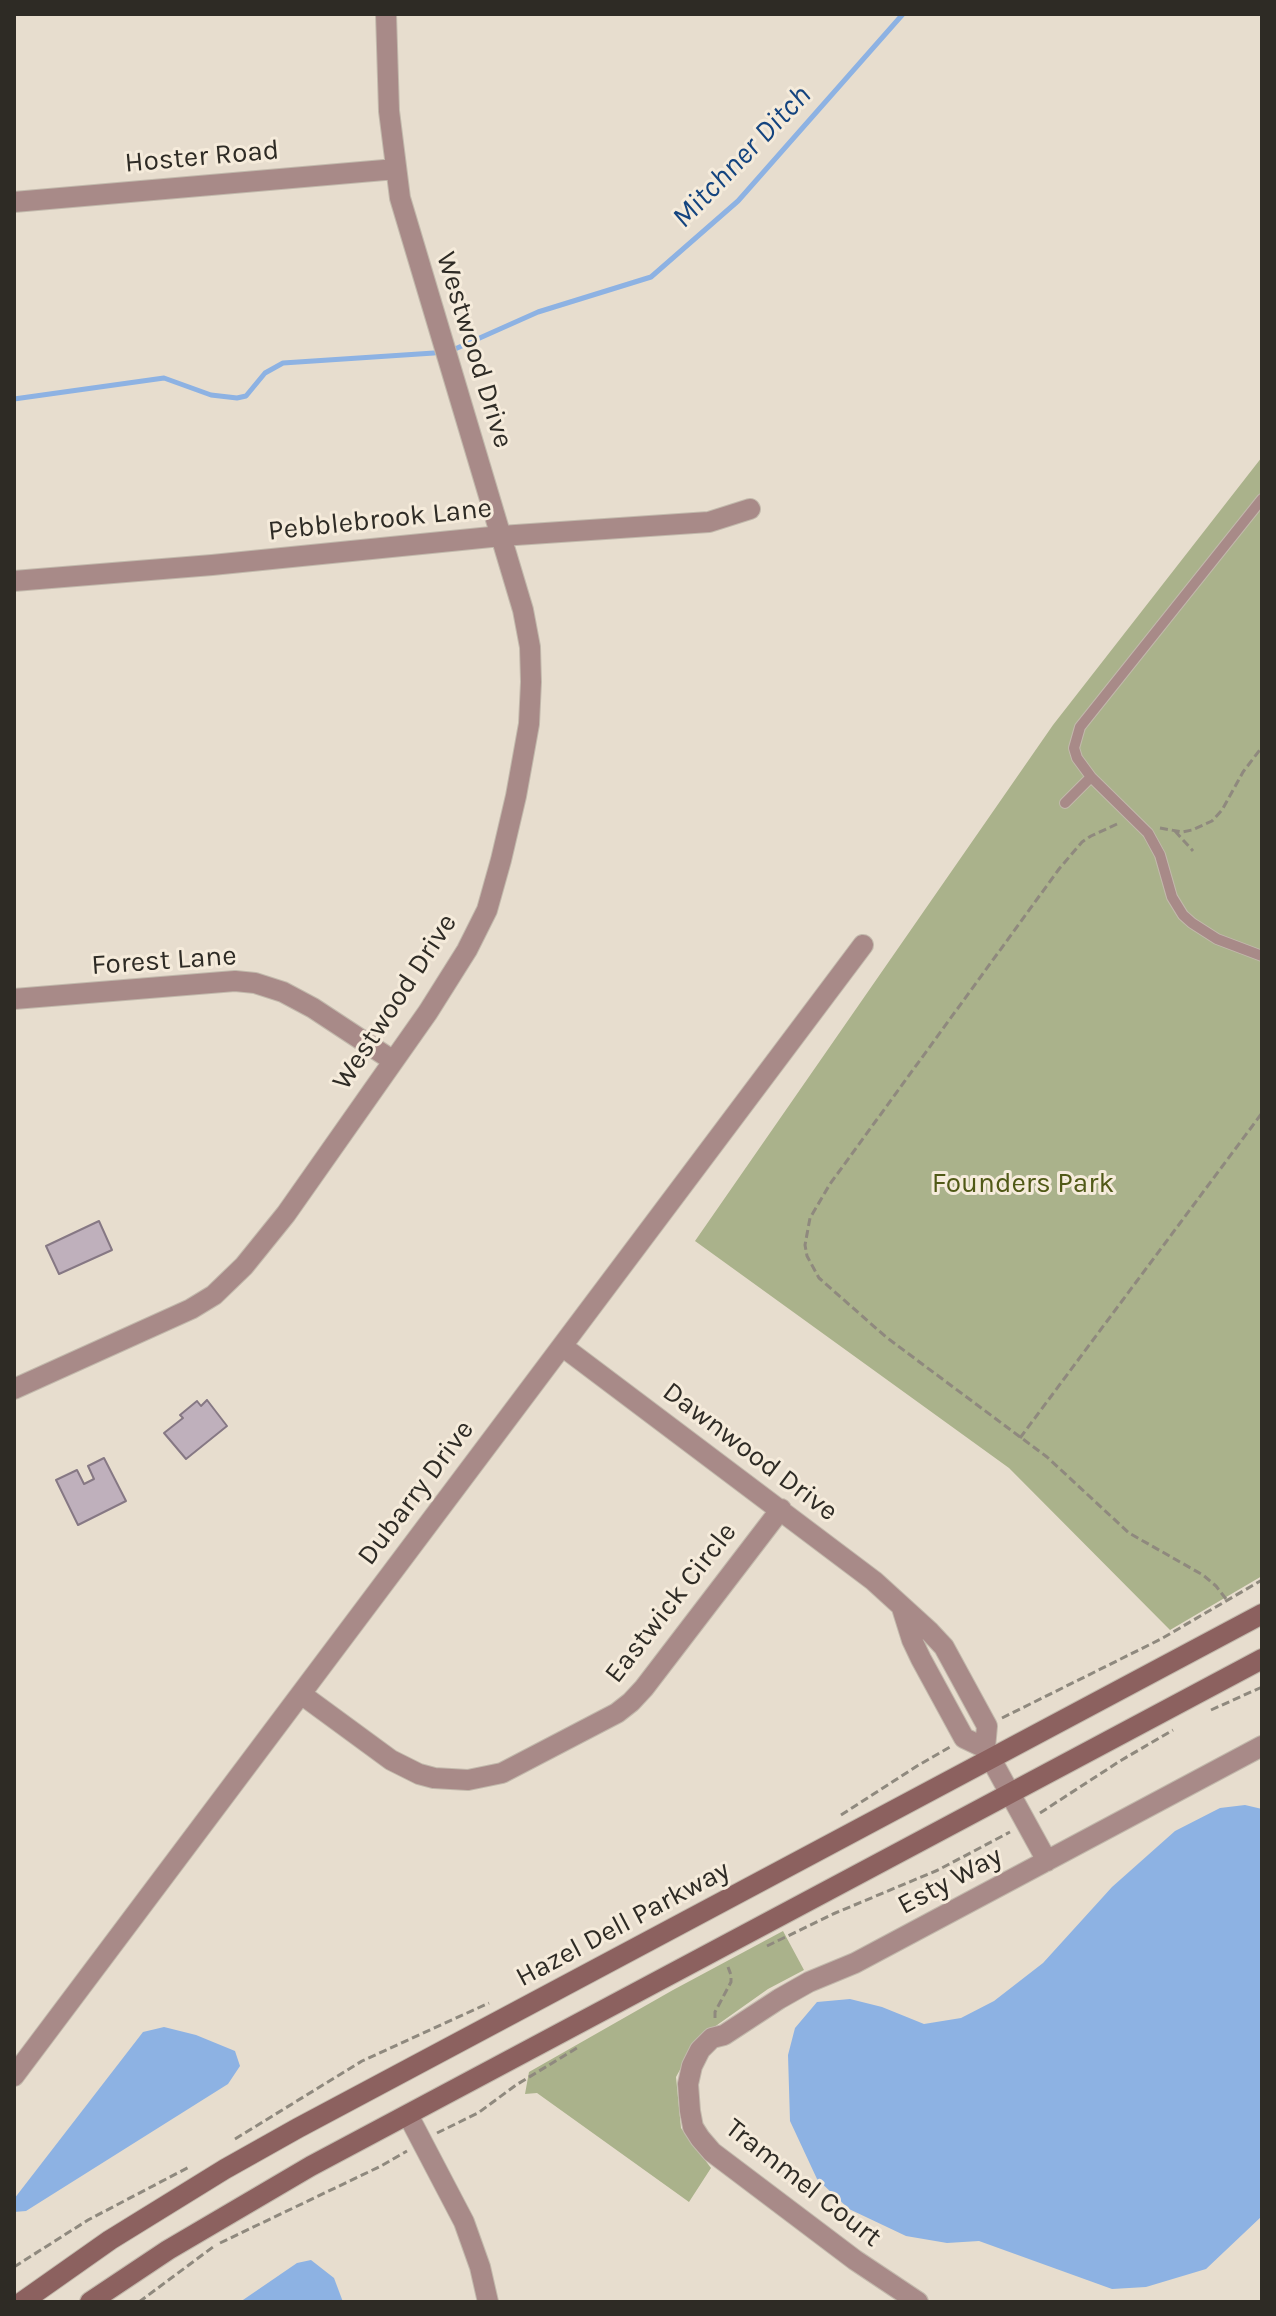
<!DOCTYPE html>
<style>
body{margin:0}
#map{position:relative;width:1276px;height:2316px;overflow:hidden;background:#e7ddce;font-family:Karla,sans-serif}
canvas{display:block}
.frame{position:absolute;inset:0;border:16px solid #2e2b25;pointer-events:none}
</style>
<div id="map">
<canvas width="1276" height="2316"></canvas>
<div class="frame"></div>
</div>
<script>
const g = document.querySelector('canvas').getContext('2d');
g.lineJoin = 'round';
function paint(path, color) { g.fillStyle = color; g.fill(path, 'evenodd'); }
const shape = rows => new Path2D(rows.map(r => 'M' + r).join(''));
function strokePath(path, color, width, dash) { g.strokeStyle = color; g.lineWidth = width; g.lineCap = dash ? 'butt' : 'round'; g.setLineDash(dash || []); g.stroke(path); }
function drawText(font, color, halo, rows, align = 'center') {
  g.font = font + ' Karla,sans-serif'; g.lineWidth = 6; g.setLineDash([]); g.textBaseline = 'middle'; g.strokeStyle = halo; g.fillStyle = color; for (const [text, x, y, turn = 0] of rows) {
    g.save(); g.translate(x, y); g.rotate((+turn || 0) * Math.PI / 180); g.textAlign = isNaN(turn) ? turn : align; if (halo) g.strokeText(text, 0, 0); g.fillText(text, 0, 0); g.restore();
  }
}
paint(shape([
 [1262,457,1262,1576,1170,1630,1009,1468,695,1241,1053,725],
 [783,1931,804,1970,768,1989,710,2030,688,2055,676,2077,681,2128,711,2168,689,2202,537,2093,525,2094,529,2072,673,1990]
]), '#aab28b');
paint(shape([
 [1245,1805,1262,1809,1262,2216,1206,2269,1146,2287,1112,2289,979,2241,947,2243,906,2236,849,2209,817,2179,790,2121,788,2055,795,2028,817,2002,850,1999,882,2007,924,2024,961,2018,994,2001,1043,1963,1112,1887,1175,1831,1220,1808],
 [164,2027,196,2035,235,2051,240,2066,228,2084,26,2211,14,2212,14,2199,143,2032],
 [311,2260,334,2278,343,2302,240,2302,297,2263]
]), '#8db2e3');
strokePath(shape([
 [455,349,538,312,651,277,738,201,903,14],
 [14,399,164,378,211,395,237,398,246,396,265,373,283,363,434,353]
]), '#8db2e3', 5);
const building = shape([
 [99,1221,112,1250,59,1274,46,1246,99,1221],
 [207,1400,227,1426,186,1459,164,1433,183,1418,180,1415,197,1401,201,1406,207,1400],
 [104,1458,126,1501,78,1525,56,1480,77,1470,84,1484,94,1479,88,1466,104,1458]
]);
paint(building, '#bfb0bc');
strokePath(building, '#867884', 2);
const service = shape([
 [1091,777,1148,833,1160,855,1172,897,1183,915,1192,923,1217,939,1262,956],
 [1065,803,1091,777,1077,758,1074,748,1080,727,1262,499]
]);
const minor = shape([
 [14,202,396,169],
 [14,581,212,565,501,536,709,522,750,509],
 [14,999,235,981,255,983,283,992,313,1008,392,1060],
 [562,1346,874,1581,930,1632,944,1647,987,1726,985,1748,1047,1861],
 [14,1389,191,1309,214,1295,244,1266,286,1214,428,1012,467,950,487,910,501,860,516,796,529,724,531,682,530,647,523,610,400,198,389,111,386,14],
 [902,1608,912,1640,921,1659,964,1738,985,1748],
 [301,1694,391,1760,419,1774,434,1778,468,1780,502,1773,617,1713,631,1702,644,1688,781,1509],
 [14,2076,863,945],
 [408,2115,464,2222,480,2267,488,2302],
 [918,2302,855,2260,712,2152,700,2138,693,2127,690,2111,688,2084,692,2066,700,2050,712,2038,724,2035,779,1999,809,1982,855,1963,1262,1746]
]);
const secondary = shape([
 [22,2302,110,2240,225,2169,298,2128,1262,1614],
 [90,2302,168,2250,311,2166,1262,1659]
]);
strokePath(service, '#c2b9ac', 12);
strokePath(minor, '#c2b9ac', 22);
strokePath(secondary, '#c2b9ac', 22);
strokePath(shape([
 [1117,824,1091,836,1082,842,1059,869,830,1184,810,1218,805,1245,807,1256,819,1278,886,1337,1047,1457,1129,1533,1203,1575,1216,1586,1226,1599],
 [1160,828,1182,832,1192,830,1212,821,1222,810,1243,772,1262,747],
 [1175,831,1193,851],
 [1020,1438,1262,1113],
 [1211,1710,1262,1687],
 [1002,1718,1161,1639,1262,1580],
 [1040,1813,1120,1761,1173,1730],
 [841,1815,917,1766,950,1747],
 [767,1946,833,1914,938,1870,1010,1832],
 [715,2018,715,2012,731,1982,731,1975,728,1967],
 [437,2133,478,2113,516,2085,577,2048],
 [235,2139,362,2061,489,2003],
 [220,2243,381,2166,407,2151],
 [14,2267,88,2220,191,2166],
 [139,2302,213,2247]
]), '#8f897e', 3, [8, 4]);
strokePath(service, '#a88a88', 10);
strokePath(minor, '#a88a88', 20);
strokePath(secondary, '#8c615f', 20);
drawText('28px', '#2e2b25', '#f5ebdb', [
 ["Hoster Road",202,157,-5],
 ["Westwood Drive",474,350,73],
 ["Pebblebrook Lane",380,520,-6],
 ["Forest Lane",164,961,-4],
 ["Westwood Drive",395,1002,-57],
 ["Dawnwood Drive",750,1452,37],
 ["Dubarry Drive",416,1493,-53],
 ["Eastwick Circle",671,1603,-52],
 ["Esty Way",950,1881,-28],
 ["Hazel Dell Parkway",623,1924,-28],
 ["Trammel Court",803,2183,38]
]);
drawText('28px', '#505916', '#f5ebdb', [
 ["Founders Park",1023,1184]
]);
drawText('italic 30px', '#14447f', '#f5ebdb', [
 ["Mitchner Ditch",742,157,-46]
]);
</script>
